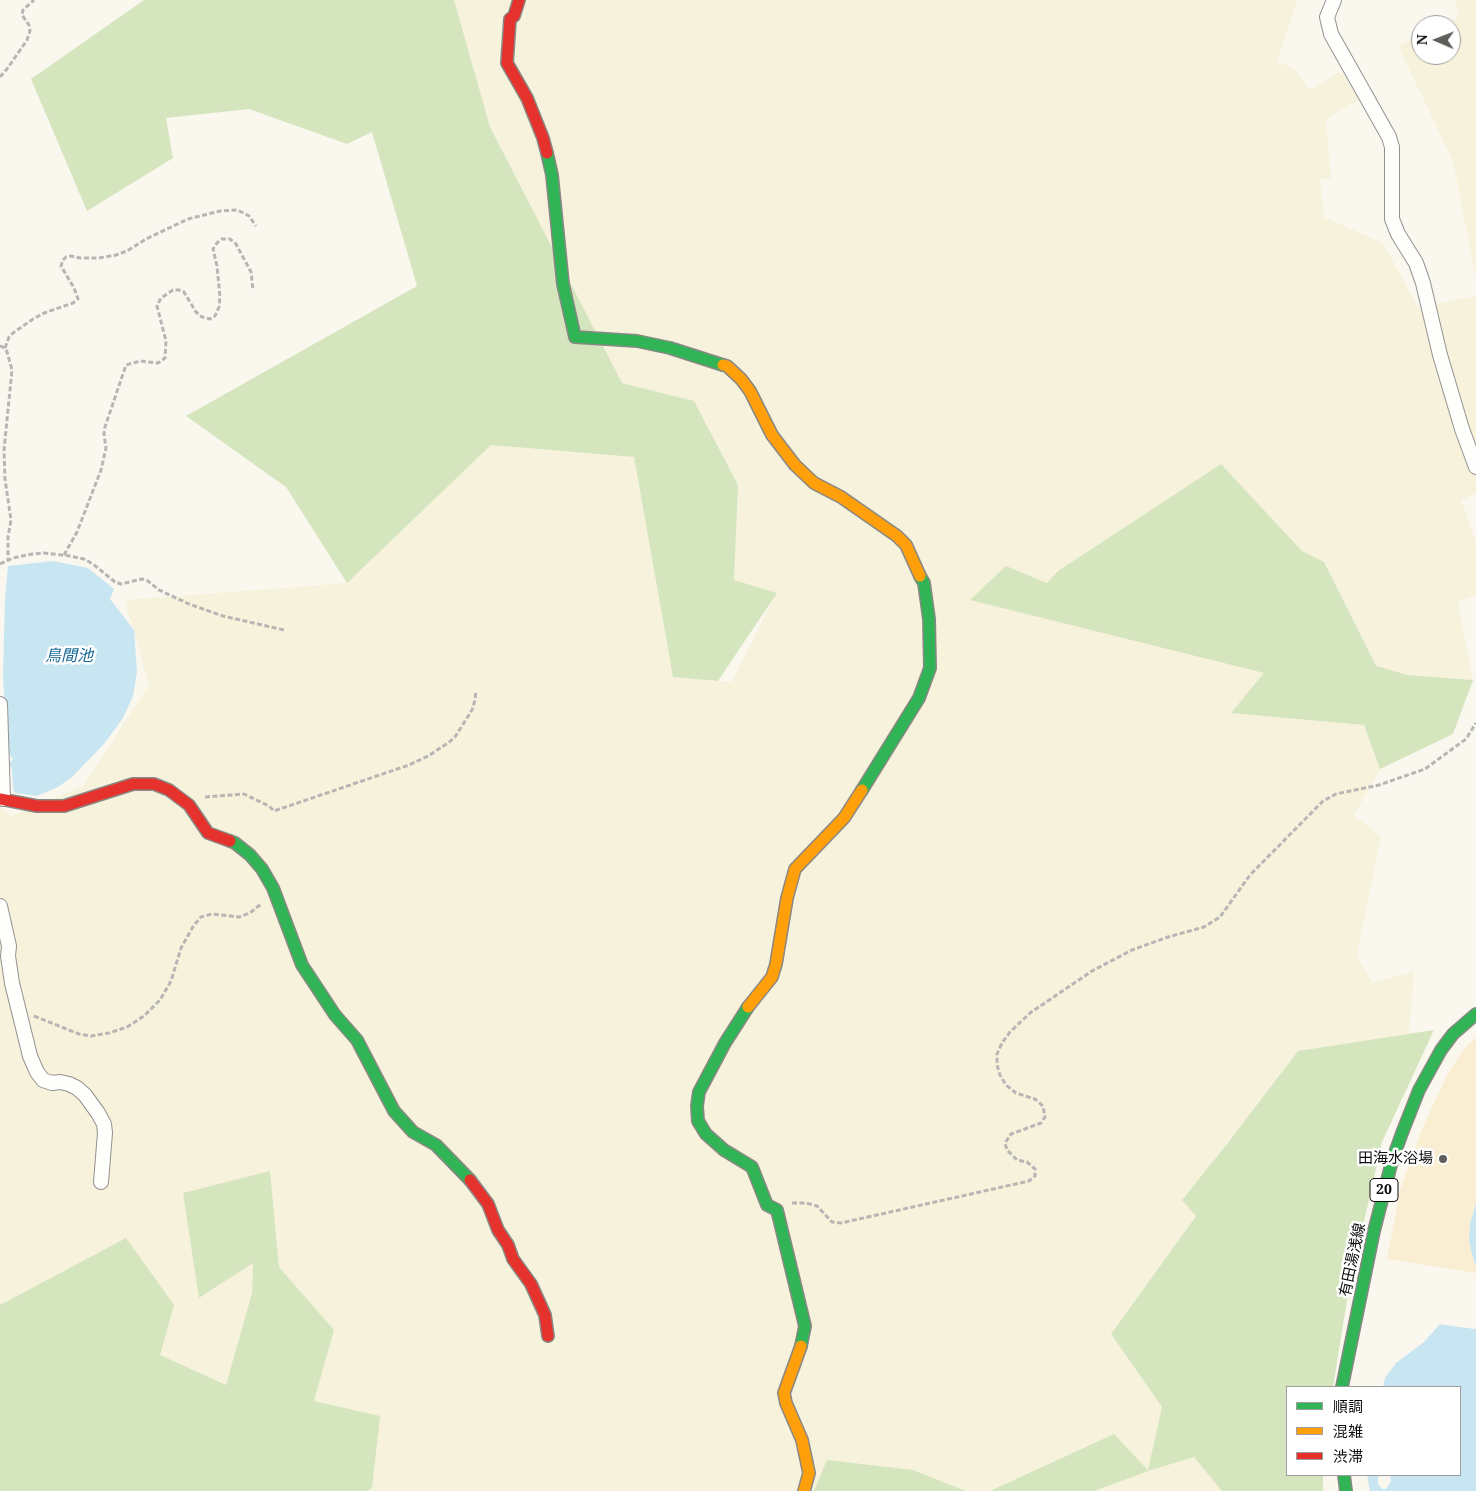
<!DOCTYPE html>
<meta charset="utf-8">
<style>
body{margin:0}
#map{position:relative;width:1476px;height:1491px;overflow:hidden;background:#faf7ef;font-family:"Noto Serif","Noto Sans JP",serif}
canvas{display:block}
.legend{position:absolute;left:1286px;top:1386px;width:175px;height:90px;box-sizing:border-box;background:#fff;border:1px solid #9e9e9e;margin:0;padding:6px 9px;list-style:none;font-size:15px;color:#0c0c0c}
.legend li{display:flex;align-items:center;gap:10px;height:25px}
.legend b{width:25px;border:1px solid #9e9e9e}
.north{position:absolute;left:1411px;top:15px;width:50px;height:50px;box-sizing:border-box;background:#fff;border:1px solid #9e9e9e;border-radius:50%;rotate:271deg;font-size:14px;font-weight:700;line-height:20px;text-align:center;color:#0c0c0c}
.north::after{content:'';display:block;margin:auto;width:18px;height:22px;background:#5f5e5b;clip-path:polygon(50% 0,100% 100%,50% 72%,0 100%)}
</style>
<div id="map">
<canvas width="1476" height="1491"></canvas>
<ul class="legend">
<li><b style="height:6px;background:#30b455"></b>順調</li>
<li><b style="height:6px;background:#ff9f0a"></b>混雑</li>
<li><b style="height:6px;background:#e5322d"></b>渋滞</li>
</ul>
<div class="north">N</div>
</div>
<script>
const g = document.querySelector('canvas').getContext('2d');
g.lineJoin = 'round';
function paint(path, color) { g.fillStyle = color; g.fill(path, 'evenodd'); }
const shape = rows => new Path2D(rows.map(r => 'M' + r).join(''));
function strokePath(path, color, width, dash) { g.strokeStyle = color; g.lineWidth = width; g.lineCap = dash ? 'butt' : 'round'; g.setLineDash(dash || []); g.stroke(path); }
function drawText(font, color, halo, rows, align = 'center') {
  g.font = font + ' "Noto Serif","Noto Sans JP",serif'; g.lineWidth = 5; g.setLineDash([]); g.textBaseline = 'middle'; g.strokeStyle = halo; g.fillStyle = color; for (const [text, x, y, turn = 0] of rows) {
    g.save(); g.translate(x, y); g.rotate((+turn || 0) * Math.PI / 180); g.textAlign = isNaN(turn) ? turn : align; if (halo) g.strokeText(text, 0, 0); g.fillText(text, 0, 0); g.restore();
  }
}
paint(shape([
 [454,0,1297,0,1277,62,1294,68,1309,90,1341,71,1359,100,1326,119,1331,179,1320,179,1324,217,1383,243,1418,307,1476,296,1476,493,1461,501,1476,542,1476,594,1458,602,1473,680,1408,675,1376,666,1324,562,1302,551,1221,464,1058,571,1047,583,1006,566,1040,611,1265,673,1231,713,1364,725,1380,769,1354,815,1381,837,1357,955,1372,983,1414,971,1409,1034,1298,1051,1183,1199,1196,1215,1111,1334,1162,1407,1149,1470,1194,1457,1222,1491,1094,1491,1148,1470,1114,1434,990,1491,966,1491,913,1470,814,1491,367,1491,372,1488,314,1401,333,1330,279,1267,270,1171,200,1298,253,1262,252,1293,226,1385,159,1355,126,1238,0,1305,0,807,11,816,83,786,149,685,125,600,347,583,491,445,634,457,673,677,732,682,776,593,734,580,738,485,694,401,622,383,490,127],
 [1456,0,1476,0,1476,278,1453,161,1398,46,1421,35,1421,55,1451,55,1451,25,1443,25,1458,18]
]), '#f6f2dc');
paint(shape([
 [144,0,454,0,490,127,622,383,694,401,738,485,734,580,777,593,718,681,673,677,634,457,491,445,347,583,286,487,186,416,417,286,372,132,347,144,249,109,166,118,173,158,87,211,31,79],
 [1221,464,1302,551,1324,562,1376,666,1408,675,1473,680,1453,734,1380,769,1364,725,1231,713,1264,673,970,600,1006,566,1047,583,1058,571],
 [1434,1030,1382,1142,1349,1288,1333,1387,1287,1387,1287,1475,1323,1475,1323,1491,1222,1491,1194,1457,1148,1471,1094,1491,990,1491,1114,1434,1148,1470,1162,1407,1111,1334,1196,1216,1182,1200,1226,1145,1298,1051],
 [270,1171,279,1267,334,1330,314,1401,380,1416,372,1488,367,1491,0,1491,0,1305,126,1238,174,1305,160,1355,226,1385,252,1293,253,1263,199,1298,183,1193],
 [827,1460,913,1470,966,1491,814,1491]
]), '#d5e5be');
paint(shape([
 [1476,1037,1476,1204,1470,1223,1472,1255,1476,1266,1476,1273,1387,1259,1400,1190,1422,1129,1448,1073,1465,1048]
]), '#f9eed1');
paint(shape([
 [53,561,88,568,114,589,110,599,134,630,137,672,133,696,123,718,104,744,72,777,58,787,37,796,15,793,13,789,12,770,9,762,13,760,7,749,3,675,5,598,8,566],
 [1476,1204,1476,1266,1472,1255,1469,1240,1470,1223],
 [1440,1324,1476,1329,1476,1491,1370,1491,1367,1475,1382,1475,1378,1477,1378,1484,1382,1489,1386,1489,1391,1481,1390,1475,1460,1475,1460,1387,1383,1387,1385,1378,1396,1363,1424,1342]
]), '#c7e6f2');
paint(shape([
 [1440,1322,1476,1327,1476,1329,1437,1324]
]), '#faf7ef');
const street = shape([
 [1334,0,1327,17,1331,34,1389,137,1392,147,1392,219,1398,234,1416,263,1423,283,1440,355,1462,429,1476,467],
 [0,704,3,799],
 [0,906,9,946,8,956,12,983,30,1056,37,1072,43,1080,52,1083,60,1082,69,1084,77,1088,85,1095,98,1113,104,1124,105,1133,101,1182]
]);
const fast = shape([
 [547,153,552,175,563,284,575,337,637,341,670,348,723,365],
 [862,790,919,698,930,668,929,619,924,583,920,576],
 [230,841,235,843,250,855,262,869,273,888,302,965,335,1015,357,1040,394,1111,413,1132,436,1145,470,1180],
 [748,1007,725,1043,699,1092,697,1106,698,1121,706,1134,724,1150,752,1167,767,1205,777,1210,805,1326,801,1346],
 [1342,1387,1374,1231,1392,1161,1402,1133,1419,1090,1441,1050,1453,1034,1476,1014],
 [1344,1475,1346,1491]
]);
const slow = shape([
 [723,365,727,366,741,379,750,391,772,435,795,465,814,483,841,497,897,536,906,545,920,576],
 [748,1007,772,977,776,964,787,898,795,869,844,818,862,790],
 [801,1346,784,1393,786,1403,802,1440,809,1473,804,1491]
]);
const jam = shape([
 [519,0,514,16,510,19,507,63,527,98,543,138,547,153],
 [0,799,37,806,64,806,133,784,154,784,169,790,189,805,208,833,230,841],
 [470,1180,488,1204,498,1230,508,1245,513,1259,531,1284,545,1315,548,1336]
]);
strokePath(street, '#93928e', 16);
strokePath(fast, '#8a8885', 14);
strokePath(slow, '#8a8885', 14);
strokePath(jam, '#8a8885', 14);
strokePath(shape([
 [0,77,7,69,27,40,30,31,29,25,22,15,23,10,34,0],
 [0,346,5,348,7,352,12,370,4,450,5,479,11,520,8,537,8,561],
 [5,348,9,337,13,333,33,319,44,313,73,303,78,299,74,288,61,266,63,260,66,257,71,256,80,258,99,258,116,255,127,251,146,239,188,219,220,211,237,210,244,213,249,216,256,226],
 [64,555,77,532,101,470,106,448,104,434,105,427,126,365,140,361,158,363,165,358,166,341,157,306,161,298,173,290,179,290,184,292,196,312,202,317,210,319,215,316,219,307,220,297,217,266,213,249,217,243,222,239,230,239,236,244,251,272,253,290],
 [0,564,13,558,32,554,44,553,70,556,84,559,93,564,115,582,121,584,142,579,148,581,159,590,189,604,223,616,284,630],
 [205,797,244,794,269,806,274,811,409,765,428,756,448,743,455,737,472,710,475,700,476,691],
 [34,1016,79,1034,91,1036,109,1033,127,1027,144,1016,160,1000,171,981,181,948,194,925,201,917,212,914,239,917,250,913,261,904],
 [792,1203,806,1203,817,1206,832,1222,841,1223,1029,1181,1035,1176,1035,1169,1027,1162,1017,1160,1007,1150,1005,1143,1011,1134,1041,1123,1045,1117,1043,1106,1035,1099,1016,1093,1006,1085,1000,1075,997,1065,997,1054,1002,1043,1010,1032,1030,1013,1092,971,1132,950,1168,937,1204,927,1220,917,1250,875,1323,801,1336,794,1379,785,1425,769,1466,739,1476,723]
]), '#b7b6b5', 3, [5, 2.5]);
strokePath(street, '#fefefd', 14);
strokePath(fast, '#30b455', 11);
strokePath(slow, '#ff9f0a', 11);
strokePath(jam, '#e5322d', 11);
for (const [x, y, r, color] of [
 [1443,1159,5,"#5f5e5b"]
]) { const dot = new Path2D(); dot.arc(x, y, r, 0, 2 * Math.PI); g.fillStyle = color; g.fill(dot); strokePath(dot, '#fff', 2); }
for (const [x, y, w] of [
 [1384,1190,28]
]) { const box = new Path2D(); box.roundRect(x - w / 2, y - 11.5, w, 23, 4); g.fillStyle = '#fff'; g.fill(box); strokePath(box, '#0c0c0c', 1); }
drawText('bold 14px', '#0c0c0c', null, [
 ["20",1384,1190]
]);
drawText('15px', '#0c0c0c', '#fff', [
 ["田海水浴場",1433,1159]
], 'right');
drawText('15px', '#0c0c0c', '#fff', [
 ["有田湯浅線",1353,1260,-78]
]);
drawText('italic 16px', '#196999', '#fff', [
 ["鳥間池",69,656]
]);
</script>
